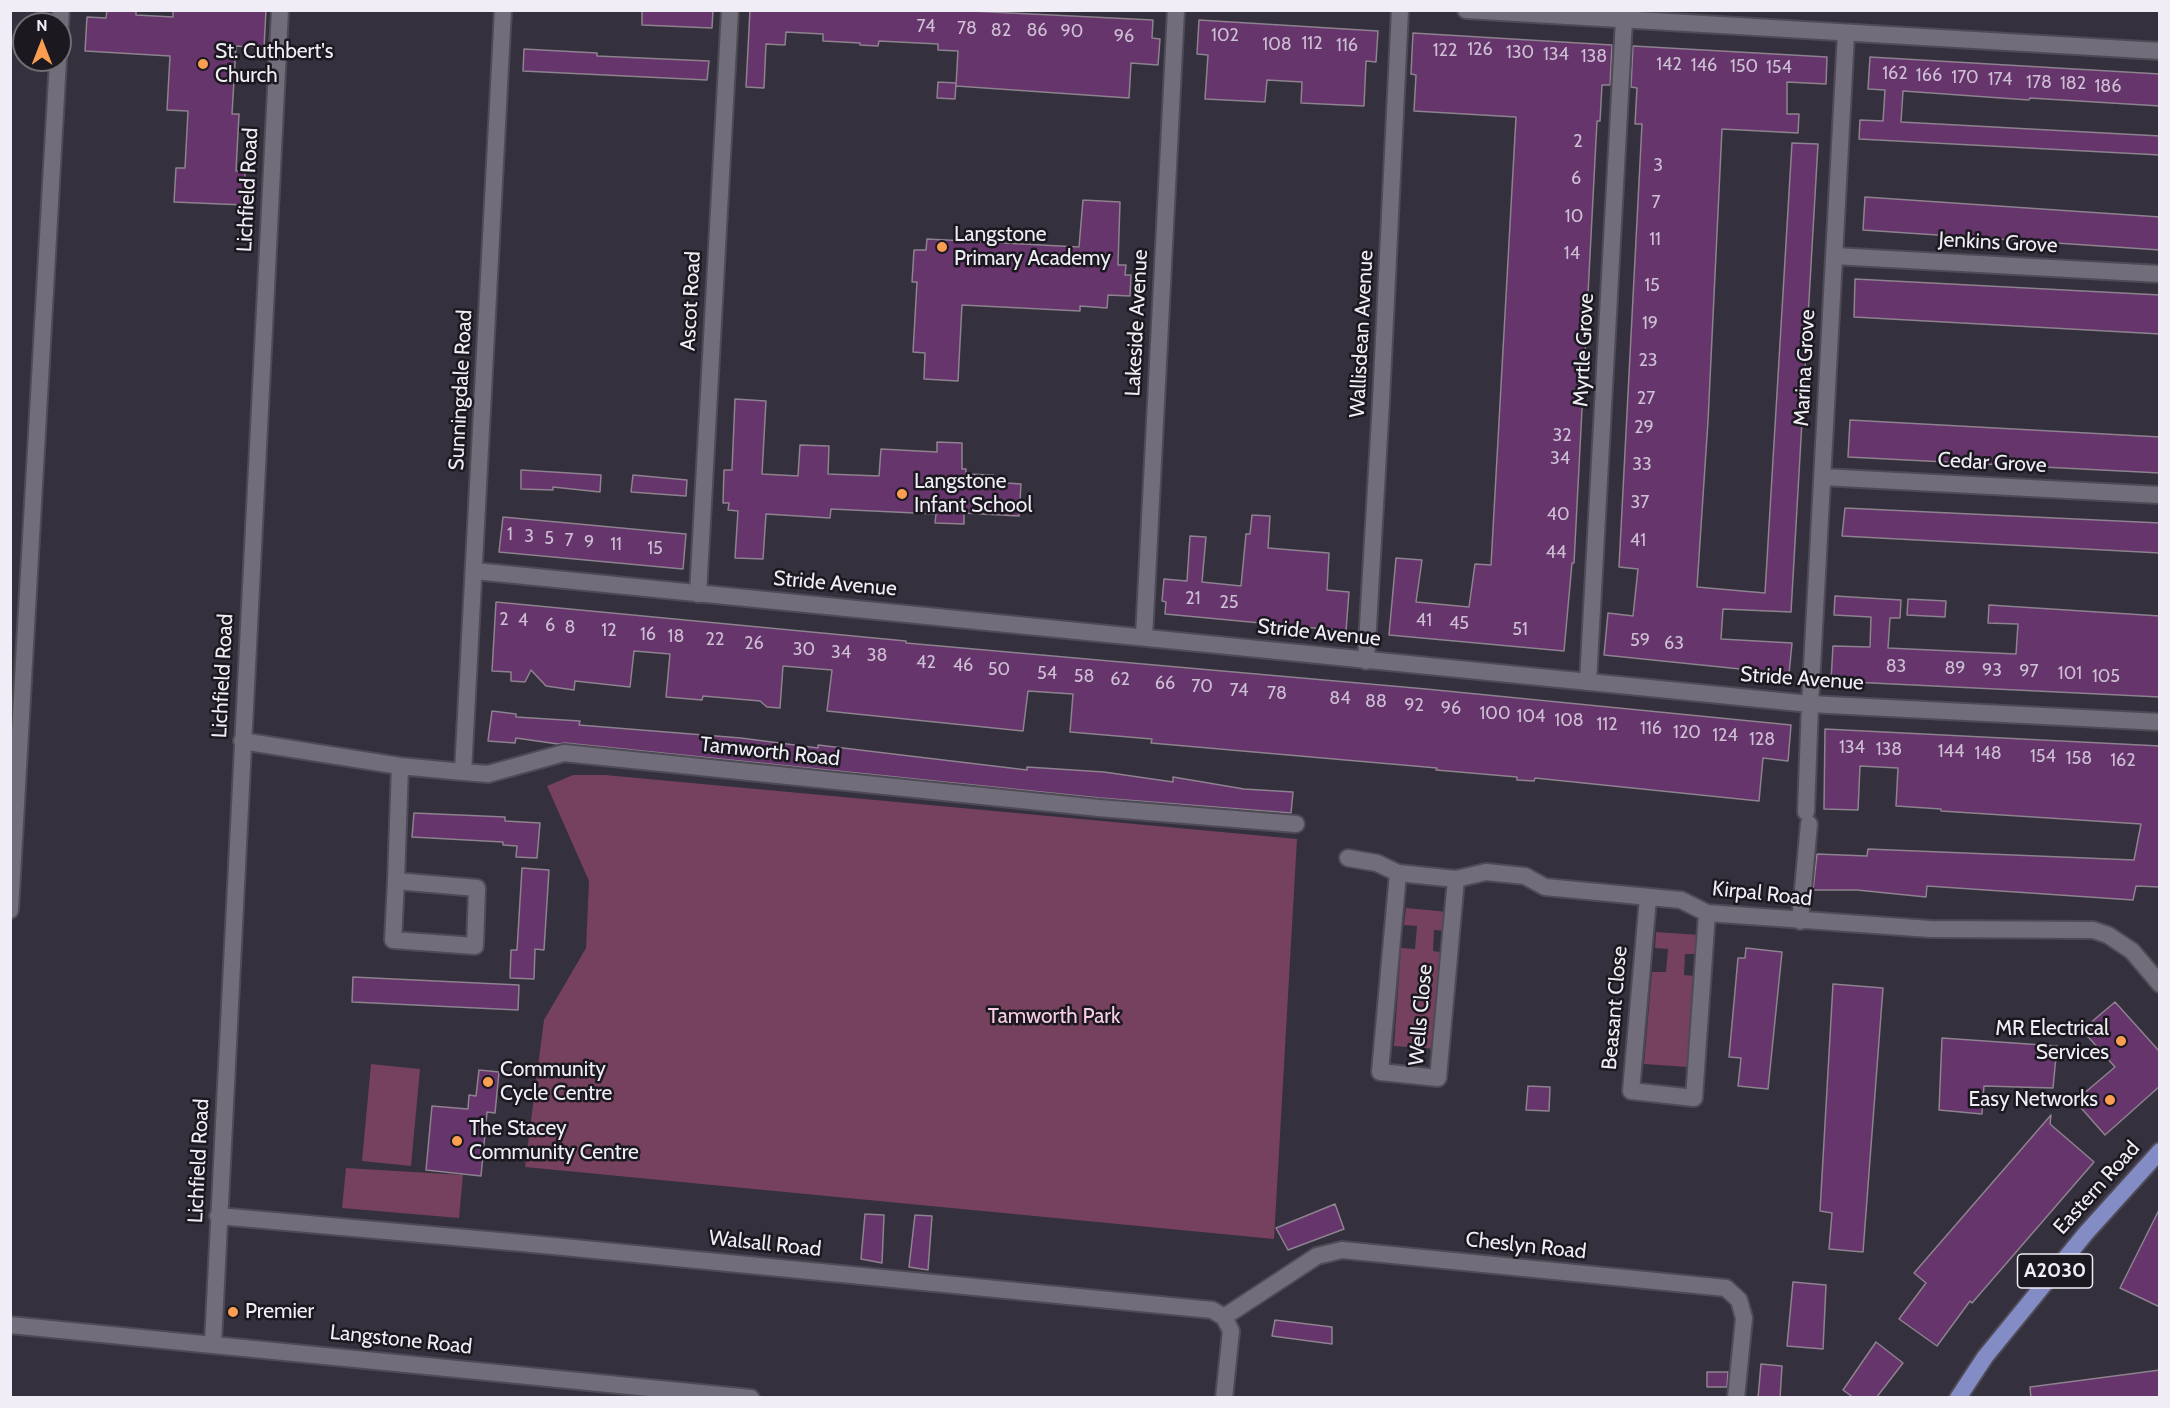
<!DOCTYPE html>
<style>
body{margin:0}
#map{position:relative;width:2170px;height:1408px;overflow:hidden;background:#34303d;font-family:Cabin,sans-serif}
canvas{display:block}
.frame{position:absolute;inset:0;border:12px solid #f0edf6;pointer-events:none}
.north{position:absolute;left:12px;top:12px;width:60px;height:60px;box-sizing:border-box;background:#1b191f;border:2px solid #706e75;border-radius:50%;rotate:0deg;font-size:16px;font-weight:700;line-height:24px;text-align:center;color:#f0edf6}
.north::after{content:'';display:block;margin:auto;width:21px;height:27px;background:#fb9e51;clip-path:polygon(50% 0,100% 100%,50% 72%,0 100%)}
</style>
<div id="map">
<canvas width="2170" height="1408"></canvas>
<div class="frame"></div>
<div class="north">N</div>
</div>
<script>
const g = document.querySelector('canvas').getContext('2d');
g.lineJoin = 'round';
function paint(path, color) { g.fillStyle = color; g.fill(path, 'evenodd'); }
const shape = rows => new Path2D(rows.map(r => 'M' + r).join(''));
function strokePath(path, color, width, dash) { g.strokeStyle = color; g.lineWidth = width; g.lineCap = dash ? 'butt' : 'round'; g.setLineDash(dash || []); g.stroke(path); }
function drawText(font, color, halo, rows, align = 'center') {
  g.font = font + ' Cabin,sans-serif'; g.lineWidth = 5; g.setLineDash([]); g.textBaseline = 'middle'; g.strokeStyle = halo; g.fillStyle = color; for (const [text, x, y, turn = 0] of rows) {
    g.save(); g.translate(x, y); g.rotate((+turn || 0) * Math.PI / 180); g.textAlign = isNaN(turn) ? turn : align; if (halo) g.strokeText(text, 0, 0); g.fillText(text, 0, 0); g.restore();
  }
}
paint(shape([
 [573,775,605,775,1297,839,1274,1239,525,1167,544,1020,586,948,589,881,547,786],
 [1406,908,1449,912,1448,931,1434,930,1433,951,1445,953,1438,1049,1394,1046,1401,948,1415,949,1417,926,1404,925],
 [1656,932,1700,935,1698,954,1685,954,1684,975,1695,976,1688,1067,1644,1064,1652,972,1666,972,1668,949,1655,948],
 [371,1064,420,1069,411,1166,362,1161],
 [346,1168,463,1175,459,1218,342,1208]
]), '#75415e');
const building = shape([
 [107,10,136,10,136,15,173,17,173,10,266,10,264,48,236,46,232,114,239,114,236,171,245,171,244,205,174,202,176,168,185,168,188,111,167,110,170,56,85,51,87,17,106,18,107,10],
 [642,10,713,10,712,28,642,25,642,10],
 [750,10,950,10,1153,20,1152,38,1160,39,1158,65,1131,63,1129,98,956,86,958,51,938,50,938,44,879,41,878,46,860,45,860,43,823,41,823,34,786,32,785,45,766,44,764,88,746,87,750,10],
 [1199,20,1378,31,1376,62,1366,61,1364,106,1301,103,1302,82,1267,80,1265,102,1205,99,1208,55,1197,54,1199,20],
 [1413,33,1612,45,1610,85,1602,85,1600,121,1597,121,1574,563,1572,563,1564,651,1389,635,1396,558,1422,560,1416,602,1469,607,1475,564,1491,565,1516,117,1414,111,1416,75,1411,74,1413,33],
 [1633,46,1827,57,1826,84,1787,82,1787,114,1799,114,1798,133,1722,129,1708,421,1697,587,1765,593,1792,143,1818,144,1791,612,1723,609,1721,639,1792,643,1789,674,1604,655,1608,613,1633,616,1638,569,1619,567,1642,124,1635,124,1637,88,1631,87,1633,46],
 [524,49,597,53,597,56,709,61,707,80,523,71,524,49],
 [1870,57,2160,74,2160,106,2046,99,2030,98,2029,100,1903,91,1901,122,2160,136,2160,155,1859,139,1860,120,1883,121,1885,90,1868,89,1870,57],
 [938,82,956,83,955,99,937,98,938,82],
 [1865,197,2160,217,2160,250,1863,230,1865,197],
 [1083,200,1120,202,1118,265,1126,265,1125,275,1131,275,1130,296,1108,295,1107,308,1080,306,1080,311,962,305,958,381,924,379,925,353,913,352,917,282,912,282,914,250,926,250,927,239,1079,247,1083,200],
 [1855,279,2160,295,2160,334,1854,317,1855,279],
 [735,399,766,401,762,474,798,476,800,445,829,446,828,474,879,476,881,449,937,452,937,442,962,443,962,469,966,469,966,474,993,475,992,482,1021,484,1019,516,964,513,964,524,935,523,936,514,831,509,830,518,766,514,763,559,735,558,738,511,728,510,729,503,723,503,724,470,732,470,735,399],
 [1850,420,2160,437,2160,473,1848,457,1850,420],
 [521,470,601,475,600,492,553,487,553,490,521,489,521,470],
 [633,475,687,480,686,496,631,492,633,475],
 [1845,508,2160,523,2160,553,1842,536,1845,508],
 [1252,515,1270,516,1268,548,1329,553,1327,590,1349,592,1346,631,1165,614,1166,602,1162,601,1164,579,1187,581,1190,536,1206,537,1202,582,1241,586,1246,534,1250,534,1252,515],
 [503,517,686,534,683,569,499,552,503,517],
 [1835,596,1901,600,1900,618,1890,618,1888,648,2016,654,2018,624,1988,623,1989,605,2160,616,2160,697,1831,681,1833,646,1870,647,1871,617,1834,615,1835,596],
 [1908,599,1946,601,1945,617,1907,615,1908,599],
 [496,602,906,641,906,643,1426,689,1791,725,1788,761,1763,758,1759,801,1535,778,1534,781,1517,780,1517,777,1436,770,1437,768,1151,743,1152,739,1070,732,1073,694,1028,691,1023,731,827,711,832,670,783,666,780,708,767,707,760,701,703,696,702,700,666,697,670,654,634,651,630,687,575,681,574,690,546,686,531,670,525,682,511,681,511,672,492,671,496,602],
 [492,711,516,714,516,717,580,721,579,725,741,738,818,748,818,745,1027,770,1027,767,1104,772,1173,782,1173,777,1244,789,1293,792,1291,813,1100,798,565,743,558,744,516,738,515,743,488,741,492,711],
 [1825,729,2160,746,2160,887,2136,886,2133,900,1927,886,1926,897,1857,890,1813,890,1817,854,1867,856,1868,849,2134,860,2141,824,1941,811,1941,809,1896,806,1898,768,1860,766,1858,810,1824,809,1825,729],
 [414,813,505,817,505,821,540,823,537,858,516,857,517,846,503,845,503,842,412,837,414,813],
 [522,868,549,870,544,950,535,949,534,979,510,978,511,950,517,950,522,868],
 [1746,948,1782,952,1768,1089,1738,1086,1741,1058,1729,1057,1738,958,1745,958,1746,948],
 [353,977,519,985,518,1010,352,1002,353,977],
 [1833,984,1883,988,1863,1252,1829,1249,1832,1213,1820,1211,1833,984],
 [2115,1002,2160,1052,2160,1086,2105,1135,2075,1101,2115,1067,2082,1030,2115,1002],
 [1942,1038,2057,1046,2053,1088,1984,1086,1982,1114,1939,1110,1942,1038],
 [479,1070,499,1072,495,1113,487,1112,481,1176,426,1170,432,1106,468,1109,469,1095,476,1096,479,1070],
 [1528,1086,1550,1087,1549,1111,1526,1110,1528,1086],
 [2051,1115,2050,1124,2094,1162,1972,1303,1970,1301,1937,1346,1899,1319,1926,1283,1914,1273,2051,1115],
 [1335,1204,1344,1229,1288,1250,1276,1228,1335,1204],
 [2160,1208,2160,1307,2120,1288,2160,1208],
 [865,1214,884,1215,882,1263,861,1259,865,1214],
 [915,1215,932,1216,928,1270,909,1267,915,1215],
 [1793,1282,1826,1285,1823,1349,1787,1346,1793,1282],
 [1275,1320,1332,1327,1332,1344,1272,1336,1275,1320],
 [1876,1342,1903,1363,1876,1398,1854,1398,1843,1390,1876,1342],
 [1761,1364,1782,1366,1780,1398,1758,1398,1761,1364],
 [2160,1370,2160,1398,2031,1398,2030,1387,2160,1370],
 [1707,1372,1728,1372,1727,1387,1707,1387,1707,1372]
]);
paint(building, '#65356b');
strokePath(building, '#8e828f', 1.5);
const minor = shape([
 [1466,10,2160,51],
 [60,28,61,10],
 [1834,256,2160,274],
 [1822,477,2160,495],
 [475,571,1810,704,2160,722],
 [698,594,730,10],
 [1144,637,1176,10],
 [1366,661,1381,401,1400,10],
 [1588,682,1624,20],
 [242,741,400,766,463,772,488,774,564,753,1099,808,1296,824],
 [463,772,503,10],
 [1806,812,1810,704,1846,34],
 [1348,858,1377,863,1398,873,1456,879,1486,872,1525,876,1545,887,1681,900,1707,913,1930,929,2093,930,2108,935,2132,951,2160,984],
 [1398,873,1380,1072,1438,1078,1456,879],
 [396,881,393,940,475,946,477,888,396,881,400,766],
 [1648,898,1631,1091,1694,1098,1707,913],
 [10,910,58,60],
 [1800,921,1809,824],
 [218,1216,522,1243,1212,1310,1224,1317,1231,1331,1224,1398],
 [1224,1317,1317,1256,1342,1250,1726,1288,1739,1300,1744,1318,1736,1398],
 [10,1325,751,1398],
 [213,1343,280,10]
]);
const primary = shape([
 [1958,1398,1985,1357,2086,1233,2160,1151]
]);
strokePath(minor, '#4f4b56', 20);
strokePath(primary, '#4f4b56', 20);
strokePath(minor, '#716d7b', 16);
strokePath(primary, '#848cc6', 16);
for (const [x, y, r, color] of [
 [203,64,6,"#fb9e51"],
 [942,247,6,"#fb9e51"],
 [902,494,6,"#fb9e51"],
 [2121,1041,6,"#fb9e51"],
 [488,1082,6,"#fb9e51"],
 [2110,1100,6,"#fb9e51"],
 [457,1141,6,"#fb9e51"],
 [233,1312,6,"#fb9e51"]
]) { const dot = new Path2D(); dot.arc(x, y, r, 0, 2 * Math.PI); g.fillStyle = color; g.fill(dot); strokePath(dot, '#1b191f', 2); }
drawText('18px', '#cdbfd3', null, [
 ["74",926,27],
 ["78",967,29],
 ["82",1001,31],
 ["86",1037,31],
 ["90",1072,32],
 ["102",1225,36],
 ["96",1124,37],
 ["112",1312,44],
 ["108",1277,45],
 ["116",1347,46],
 ["126",1480,50],
 ["122",1445,51],
 ["130",1520,53],
 ["134",1556,55],
 ["138",1594,57],
 ["142",1669,65],
 ["146",1704,66],
 ["150",1744,67],
 ["154",1779,68],
 ["162",1895,74],
 ["166",1929,76],
 ["170",1965,78],
 ["174",2000,80],
 ["178",2039,83],
 ["182",2073,84],
 ["186",2108,87],
 ["2",1578,142],
 ["3",1658,166],
 ["6",1576,179],
 ["7",1656,203],
 ["10",1574,217],
 ["11",1655,240],
 ["14",1572,254],
 ["15",1652,286],
 ["19",1650,324],
 ["23",1648,361],
 ["27",1646,399],
 ["29",1644,428],
 ["32",1562,436],
 ["34",1560,459],
 ["33",1642,465],
 ["37",1640,503],
 ["40",1558,515],
 ["1",510,535],
 ["3",529,537],
 ["5",549,539],
 ["7",569,541],
 ["41",1638,541],
 ["9",589,543],
 ["11",616,545],
 ["15",655,549],
 ["44",1556,553],
 ["21",1193,599],
 ["25",1229,603],
 ["2",504,620],
 ["4",523,621],
 ["41",1424,621],
 ["45",1459,624],
 ["6",550,626],
 ["8",570,628],
 ["51",1520,630],
 ["12",609,631],
 ["16",648,635],
 ["18",676,637],
 ["22",715,640],
 ["59",1640,641],
 ["26",754,644],
 ["63",1674,644],
 ["30",804,650],
 ["34",841,653],
 ["38",877,656],
 ["42",926,663],
 ["46",963,666],
 ["83",1896,667],
 ["89",1955,669],
 ["50",999,670],
 ["93",1992,671],
 ["97",2029,672],
 ["54",1047,674],
 ["101",2070,674],
 ["58",1084,677],
 ["105",2106,677],
 ["62",1120,680],
 ["66",1165,684],
 ["70",1202,687],
 ["74",1239,691],
 ["78",1277,694],
 ["84",1340,699],
 ["88",1376,702],
 ["92",1414,706],
 ["96",1451,709],
 ["100",1495,714],
 ["104",1531,717],
 ["108",1569,721],
 ["112",1607,725],
 ["116",1651,729],
 ["120",1687,733],
 ["124",1725,736],
 ["128",1762,740],
 ["134",1852,748],
 ["138",1889,750],
 ["144",1951,752],
 ["148",1988,754],
 ["154",2043,757],
 ["158",2079,759],
 ["162",2123,761]
]);
for (const [x, y, w] of [
 [2055,1271,75]
]) { const box = new Path2D(); box.roundRect(x - w / 2, y - 17, w, 34, 4.5); g.fillStyle = '#1b191f'; g.fill(box); strokePath(box, '#f0edf6', 1.5); }
drawText('bold 20px', '#f0edf6', null, [
 ["A2030",2055,1271]
]);
drawText('21px', '#f0edf6', '#1b191f', [
 ["St. Cuthbert's",215,52],
 ["Church",215,76],
 ["Langstone",954,235],
 ["Primary Academy",954,259],
 ["Langstone",914,482],
 ["Infant School",914,506],
 ["MR Electrical",2109,1029,"right"],
 ["Services",2109,1053,"right"],
 ["Community",500,1070],
 ["Cycle Centre",500,1094],
 ["Easy Networks",2098,1100,"right"],
 ["The Stacey",469,1129],
 ["Community Centre",469,1153],
 ["Premier",245,1312]
], 'left');
drawText('21px', '#f0edf6', '#1b191f', [
 ["Lichfield Road",248,190,-87],
 ["Jenkins Grove",1998,243,3],
 ["Ascot Road",691,301,-87],
 ["Lakeside Avenue",1137,323,-87],
 ["Wallisdean Avenue",1362,334,-87],
 ["Myrtle Grove",1584,350,-87],
 ["Marina Grove",1805,368,-87],
 ["Sunningdale Road",461,390,-87],
 ["Cedar Grove",1992,463,3],
 ["Stride Avenue",835,584,5],
 ["Stride Avenue",1319,633,6],
 ["Lichfield Road",223,676,-87],
 ["Stride Avenue",1802,679,4],
 ["Tamworth Road",770,752,6],
 ["Kirpal Road",1762,894,6],
 ["Beasant Close",1615,1008,-85],
 ["Wells Close",1421,1015,-85],
 ["Lichfield Road",199,1161,-87],
 ["Eastern Road",2097,1188,-48],
 ["Walsall Road",765,1244,6],
 ["Cheslyn Road",1526,1246,6],
 ["Langstone Road",401,1340,6]
]);
drawText('21px', '#f8cfe4', '#1b191f', [
 ["Tamworth Park",1054,1017]
]);
</script>
